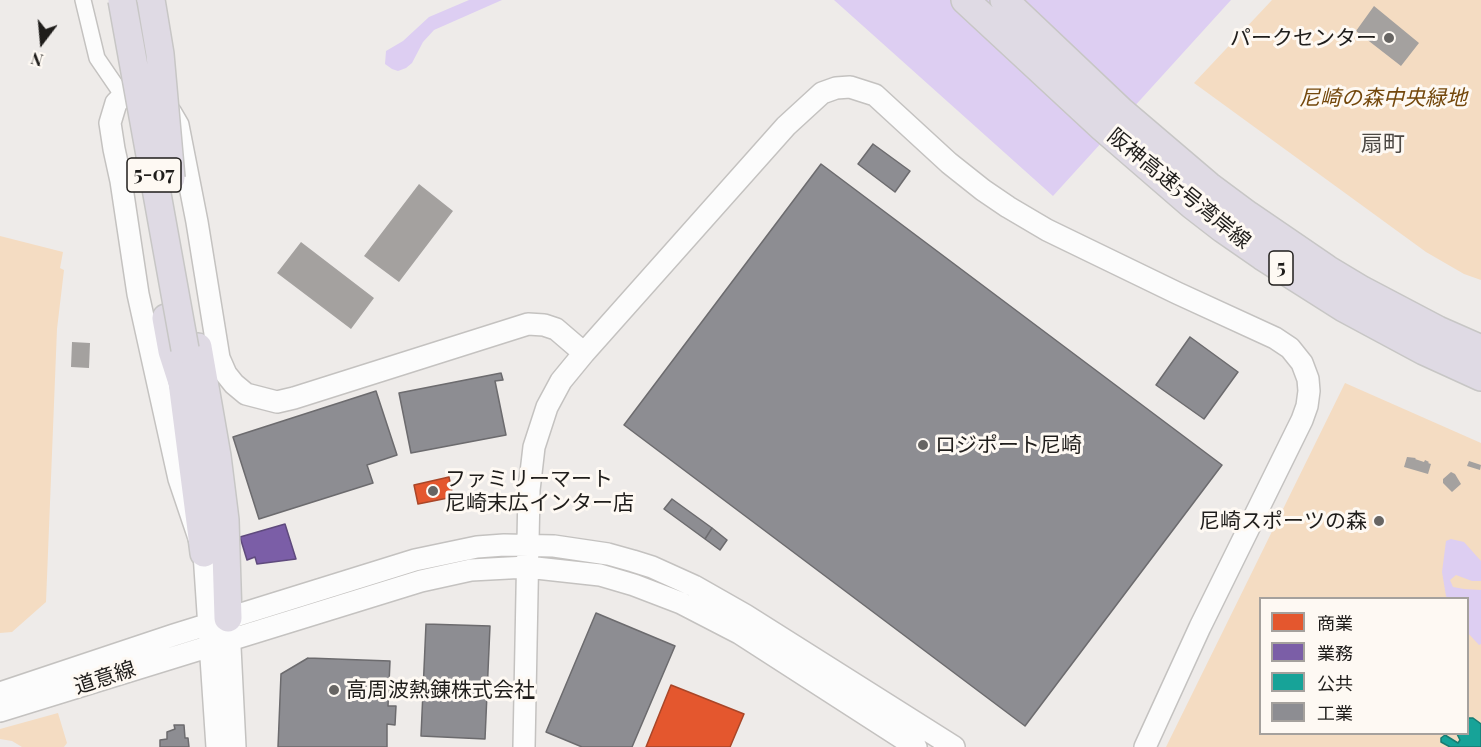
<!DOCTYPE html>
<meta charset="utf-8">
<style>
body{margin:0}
#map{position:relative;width:1481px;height:747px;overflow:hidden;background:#eeebe9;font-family:"Playfair Display","Noto Sans JP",serif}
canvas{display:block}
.legend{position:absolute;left:1259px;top:597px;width:210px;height:138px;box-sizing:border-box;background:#fef9f3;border:2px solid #a5a19d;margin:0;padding:8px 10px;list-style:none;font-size:18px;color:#1f1d1b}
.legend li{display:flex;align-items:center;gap:12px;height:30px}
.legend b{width:30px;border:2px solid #a5a19d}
.north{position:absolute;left:12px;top:12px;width:60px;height:60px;-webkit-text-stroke:4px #fef9f3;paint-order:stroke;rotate:196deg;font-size:16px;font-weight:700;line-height:24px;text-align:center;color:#1f1d1b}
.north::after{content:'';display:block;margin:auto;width:21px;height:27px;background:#1f1d1b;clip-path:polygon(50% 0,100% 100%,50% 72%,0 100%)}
</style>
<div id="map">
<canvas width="1481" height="747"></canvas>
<ul class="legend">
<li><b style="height:16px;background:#e4572e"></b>商業</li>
<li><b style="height:16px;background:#7b5ea7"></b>業務</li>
<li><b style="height:16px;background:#17a398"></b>公共</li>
<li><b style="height:16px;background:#8d8d92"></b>工業</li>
</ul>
<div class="north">N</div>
</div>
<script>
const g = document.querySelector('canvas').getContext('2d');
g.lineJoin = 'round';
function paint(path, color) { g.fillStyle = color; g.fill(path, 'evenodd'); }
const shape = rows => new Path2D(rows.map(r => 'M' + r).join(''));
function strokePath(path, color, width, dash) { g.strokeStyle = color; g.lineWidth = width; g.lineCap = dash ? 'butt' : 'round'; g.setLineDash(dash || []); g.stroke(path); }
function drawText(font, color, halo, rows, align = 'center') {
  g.font = font + ' "Playfair Display","Noto Sans JP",serif'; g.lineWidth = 6; g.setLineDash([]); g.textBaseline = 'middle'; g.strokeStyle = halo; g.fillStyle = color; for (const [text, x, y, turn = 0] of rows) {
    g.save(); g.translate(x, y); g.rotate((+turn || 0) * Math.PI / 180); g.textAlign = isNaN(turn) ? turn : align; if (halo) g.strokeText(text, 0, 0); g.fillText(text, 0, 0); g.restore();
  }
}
paint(shape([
 [1272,0,1481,0,1481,280,1464,274,1426,252,1194,83],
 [0,236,63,252,60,268,64,270,57,329,46,602,12,632,0,633],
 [1345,383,1481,443,1481,747,1166,747],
 [1260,598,1468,598,1468,734,1260,734],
 [58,713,67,743,64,747,22,747,12,741,0,739,0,729]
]), '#f4dcc2');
paint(shape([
 [469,0,502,0,434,30,423,42,412,63,406,68,398,71,392,69,385,64,386,51,403,41,429,17],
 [834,0,1231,0,1053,196],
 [1451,539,1464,542,1481,561,1481,581,1472,581,1456,575,1450,580,1453,587,1464,589,1481,590,1481,644,1479,645,1468,633,1468,598,1447,598,1446,596,1442,572,1446,541]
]), '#ddcef2');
const shops = shape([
 [449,477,453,497,418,504,414,485,449,477],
 [671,685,744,714,730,747,646,747,671,685]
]);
paint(shops, '#e4572e');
strokePath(shops, '#a94628', 1.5);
const offices = shape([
 [285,524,296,559,257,564,255,557,247,560,240,537,285,524]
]);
paint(offices, '#7b5ea7');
strokePath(offices, '#5f4a7d', 1.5);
const public = shape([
 [1468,718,1473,718,1481,724,1481,747,1450,747,1441,742,1441,738,1445,735,1458,743,1460,740,1457,734,1468,734,1468,718]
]);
paint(public, '#17a398');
strokePath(public, '#197b72', 1.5);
const industry = shape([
 [873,144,910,171,895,192,858,164,873,144],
 [821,164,1222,465,1025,726,624,425,821,164],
 [1190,337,1238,372,1204,419,1156,385,1190,337],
 [501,373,503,380,495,381,506,435,411,453,399,393,501,373],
 [376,391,397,455,367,465,373,483,259,519,233,437,376,391],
 [672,499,712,528,705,539,664,509,672,499],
 [712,528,727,540,720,550,705,539,712,528],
 [596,613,675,646,632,747,582,747,546,732,596,613],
 [426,624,490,626,485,739,421,736,426,624],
 [308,658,390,661,388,706,396,706,395,725,387,724,387,747,278,747,281,674,308,658],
 [174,725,184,725,185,738,188,738,189,747,160,747,160,740,167,739,167,732,175,729,174,725]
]);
paint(industry, '#8d8d92');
strokePath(industry, '#6c6b6e', 1.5);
paint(shape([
 [1374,6,1419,43,1401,66,1356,31],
 [419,184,453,211,399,282,364,256],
 [301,242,374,298,351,329,277,273],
 [72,342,90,343,89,368,71,367],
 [1407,457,1416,458,1415,459,1424,462,1425,460,1429,462,1428,463,1431,464,1428,474,1404,467],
 [1469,461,1481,465,1480,470,1467,466],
 [1451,472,1455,474,1461,484,1452,492,1443,483,1443,479]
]), '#a4a19f');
const street = shape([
 [83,0,97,58,123,96]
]);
const secondary = shape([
 [229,627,235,747],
 [0,693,174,635,415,560,477,547,504,545,554,546,608,554,633,561,652,567,694,586,745,615,954,747],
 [0,711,421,581,471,570,527,567,600,575,634,585,681,603,739,633,916,747],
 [217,747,204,553,179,479,138,294,121,181,114,149,110,123,116,103,123,96,133,91,149,95,171,113,178,125,197,222,219,358,226,374,234,384,246,394,277,402,294,398,528,324,544,325,556,329,584,353],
 [524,747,529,490,534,447,547,407,561,381,584,353,786,126,822,93,836,88,850,87,875,95,949,163,983,190,1008,207,1047,230,1177,293,1275,338,1290,348,1302,363,1308,379,1309,391,1307,406,1302,420,1200,627,1145,747]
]);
const highway = shape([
 [137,0,146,56],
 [965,0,1103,128,1192,205,1223,229,1262,256,1344,308,1424,351,1481,377],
 [1004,0,1121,111,1209,186,1248,215,1327,269,1362,290,1438,330,1481,349],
 [166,318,172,351,182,382,204,553],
 [198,347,217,456,225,520,228,618]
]);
strokePath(street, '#c4c2c0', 18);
strokePath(secondary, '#c4c2c0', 24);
strokePath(highway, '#c7c6c5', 30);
strokePath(street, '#fcfcfc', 15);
strokePath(secondary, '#fcfcfc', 21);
strokePath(highway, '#dfdae4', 27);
const highwayBridge = shape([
 [122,0,185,349],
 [151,0,160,54,171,178]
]);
strokePath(highwayBridge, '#c7c6c5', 30, []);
strokePath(highwayBridge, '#dfdae4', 27);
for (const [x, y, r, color] of [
 [1389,38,6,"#676563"],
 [923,445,6,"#676563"],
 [433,491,6,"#676563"],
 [1379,521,6,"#676563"],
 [334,690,6,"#676563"]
]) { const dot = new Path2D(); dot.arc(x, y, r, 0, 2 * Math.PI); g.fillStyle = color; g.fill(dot); strokePath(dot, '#fef9f3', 2); }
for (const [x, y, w] of [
 [154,175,54],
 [1281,268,24]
]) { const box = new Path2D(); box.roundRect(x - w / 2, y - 17, w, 34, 4.5); g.fillStyle = '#fef9f3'; g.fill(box); strokePath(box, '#1f1d1b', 1.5); }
drawText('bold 20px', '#1f1d1b', null, [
 ["5-07",154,175],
 ["5",1281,268]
]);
drawText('21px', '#1f1d1b', '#fef9f3', [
 ["パークセンター",1377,38,"right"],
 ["ロジポート尼崎",935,445],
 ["ファミリーマート",445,479],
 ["尼崎末広インター店",445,503],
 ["尼崎スポーツの森",1367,521,"right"],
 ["高周波熱錬株式会社",346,690]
], 'left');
drawText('italic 21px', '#73470b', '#fef9f3', [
 ["尼崎の森中央緑地",1383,98]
]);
drawText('21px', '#1f1d1b', '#fef9f3', [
 ["阪神高速5号湾岸線",1179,189,39],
 ["道意線",105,678,-18]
]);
drawText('22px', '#4c4843', '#fef9f3', [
 ["扇町",1383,144]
]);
</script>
